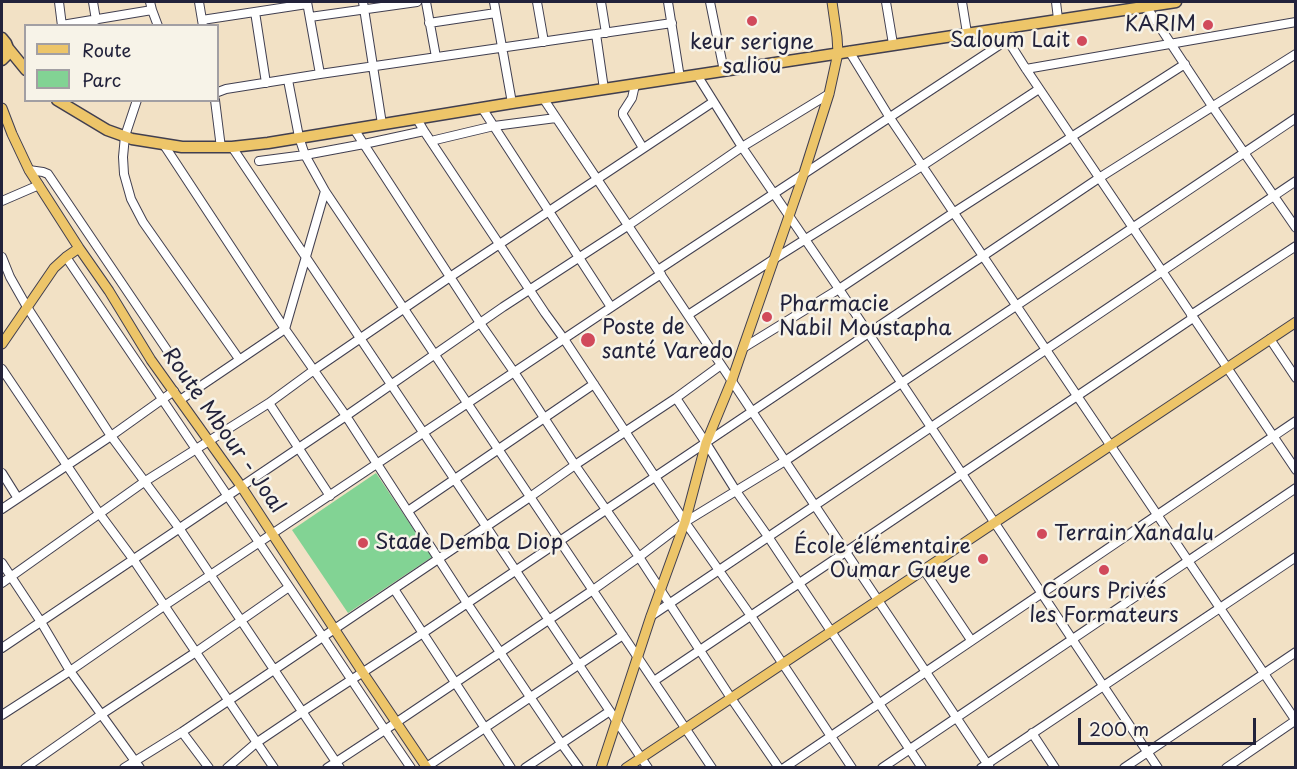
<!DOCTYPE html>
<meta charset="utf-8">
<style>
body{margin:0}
#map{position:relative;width:1297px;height:769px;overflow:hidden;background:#f2e1c5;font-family:"Playpen Sans",sans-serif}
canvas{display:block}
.frame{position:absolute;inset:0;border:3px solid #22223b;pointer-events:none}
.legend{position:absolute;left:24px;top:24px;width:195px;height:78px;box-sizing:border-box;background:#f7f3e8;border:2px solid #a29fa3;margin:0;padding:8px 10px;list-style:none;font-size:18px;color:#22223b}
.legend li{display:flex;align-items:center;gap:12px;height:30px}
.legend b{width:30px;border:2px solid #a29fa3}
.scale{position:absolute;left:1078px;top:718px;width:178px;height:27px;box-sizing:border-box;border:3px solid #22223b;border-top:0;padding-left:8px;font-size:18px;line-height:21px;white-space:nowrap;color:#22223b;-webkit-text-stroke:4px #f7f3e8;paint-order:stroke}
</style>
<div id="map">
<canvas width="1297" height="769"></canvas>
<div class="frame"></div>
<ul class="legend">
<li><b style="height:8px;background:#edc569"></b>Route</li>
<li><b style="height:16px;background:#82d394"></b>Parc</li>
</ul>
<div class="scale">200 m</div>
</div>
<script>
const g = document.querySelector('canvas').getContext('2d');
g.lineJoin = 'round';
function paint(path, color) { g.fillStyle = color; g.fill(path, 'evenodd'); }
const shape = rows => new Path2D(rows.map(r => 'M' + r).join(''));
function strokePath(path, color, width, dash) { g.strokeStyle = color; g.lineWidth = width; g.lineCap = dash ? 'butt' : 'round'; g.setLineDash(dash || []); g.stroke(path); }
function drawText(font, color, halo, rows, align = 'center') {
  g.font = font + ' "Playpen Sans",sans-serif'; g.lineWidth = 5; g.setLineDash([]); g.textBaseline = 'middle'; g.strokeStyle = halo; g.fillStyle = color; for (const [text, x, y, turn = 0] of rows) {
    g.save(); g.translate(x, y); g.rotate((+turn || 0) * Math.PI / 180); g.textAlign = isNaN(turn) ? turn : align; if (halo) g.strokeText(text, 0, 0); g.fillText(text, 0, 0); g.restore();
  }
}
paint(shape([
 [376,473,432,557,348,613,292,530]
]), '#82d394');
const minor = shape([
 [59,2,62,26],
 [93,2,96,20],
 [150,2,152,10,158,26],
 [199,2,203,26],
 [307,2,320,74],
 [363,2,382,124],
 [426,2,436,57],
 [494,2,512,103],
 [537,2,544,42],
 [601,2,606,33],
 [668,2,680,78],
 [710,2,724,71],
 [886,2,893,44],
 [962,2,967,33],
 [1056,2,1058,19],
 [1146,6,1212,106,1296,228],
 [255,12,266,83],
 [310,17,417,2],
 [202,20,307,4],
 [429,23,496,13],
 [62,25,152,10],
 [1000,28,1026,69,1296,470],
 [596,34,604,89],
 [849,51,890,118,1296,721],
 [1026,69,1296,22],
 [697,75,742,147,839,289,1158,768],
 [288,80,299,137,305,155,325,191,712,768],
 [635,85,632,98,623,112,623,115,643,148],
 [218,92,226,89,320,74,672,23],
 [543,98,990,768],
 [137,100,125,136,123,157,124,174,131,199,143,222,239,359],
 [215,100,221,148],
 [482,108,611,307],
 [417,119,424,131,545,313,564,339,685,522,751,616,852,768],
 [354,129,480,323,514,372,575,465,639,557,731,698,779,768],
 [431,141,494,126,556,118],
 [164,145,285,329,346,416,467,603,561,743,579,768],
 [232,147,648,768],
 [259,161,305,155,364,144,424,131],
 [29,170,43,172,48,174,194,390],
 [2,201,39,185],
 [2,257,10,277,27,307,111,436,179,528,340,768],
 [66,257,323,637,385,730,411,768],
 [658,270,1007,40],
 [688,315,774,259,922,166,1039,89],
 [1191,315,1296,246],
 [1270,339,1296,378],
 [743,348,839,289,953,213,1185,64],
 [2,369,99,513,133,559,274,768],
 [676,398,706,443,736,491,769,538,922,768],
 [180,400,285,329,325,191],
 [269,403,330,496],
 [2,473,17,497],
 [2,509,111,436,174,391],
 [408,511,594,384],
 [2,563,41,622,70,671,140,768],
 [924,570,971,640],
 [2,583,144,482,269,403,314,370,450,277,713,102],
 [394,589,511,768],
 [651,616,1296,181],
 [2,648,346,416,503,307,629,225,742,147,829,94],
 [654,681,1193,318],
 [2,715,70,671,164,606,661,274],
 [182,732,209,768],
 [1032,733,1055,768],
 [25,768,102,714,196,652,289,587],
 [124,768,182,732,530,497,575,465,676,398,721,365],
 [227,768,256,743,302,712,423,633,1099,178,1296,54],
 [327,768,397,722,593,590,639,557,685,522,785,461,1296,118],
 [425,768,623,635],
 [525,768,610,711],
 [784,768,1296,421],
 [882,768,1296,488],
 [981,768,1296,557],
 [1124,768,1296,652],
 [1226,768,1296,720]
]);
const major = shape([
 [2,108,12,134,29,170,79,248,109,291,151,360,241,486,363,673,427,768],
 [2,344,54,268,66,257,79,248],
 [601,768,651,616,685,522,706,443,732,380,743,348,804,173,829,94,838,53,837,37,832,2],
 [626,768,1296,322]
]);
const highway = shape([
 [2,38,6,43,8,48,6,56,2,60],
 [8,48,26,70],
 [57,100,107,130,132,139,182,147,232,147,268,143,512,103,1176,2]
]);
strokePath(minor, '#413f50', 10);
strokePath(major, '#413f50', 11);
strokePath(highway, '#413f50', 13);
strokePath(minor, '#fff', 8);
strokePath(major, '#edc569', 9);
strokePath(highway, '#edc569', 10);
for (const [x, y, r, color] of [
 [752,21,6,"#d1495b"],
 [1208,25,6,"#d1495b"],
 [1082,41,6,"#d1495b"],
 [767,317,6,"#d1495b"],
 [588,340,8,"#d1495b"],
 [1042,534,6,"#d1495b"],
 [363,543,6,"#d1495b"],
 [983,559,6,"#d1495b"],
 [1104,570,6,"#d1495b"]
]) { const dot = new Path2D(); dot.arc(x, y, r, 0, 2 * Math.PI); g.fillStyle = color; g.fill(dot); strokePath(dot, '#f7f3e8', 2); }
drawText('21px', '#22223b', '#f7f3e8', [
 ["KARIM",1196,25,"right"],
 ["Saloum Lait",1070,41,"right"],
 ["keur serigne",752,43,"center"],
 ["saliou",752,67,"center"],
 ["Pharmacie",779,305],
 ["Nabil Moustapha",779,329],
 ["Poste de",602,328],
 ["santé Varedo",602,352],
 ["Terrain Xandalu",1054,534],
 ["Stade Demba Diop",375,543],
 ["École élémentaire",971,547,"right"],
 ["Oumar Gueye",971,571,"right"],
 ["Cours Privés",1104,592,"center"],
 ["les Formateurs",1104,616,"center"]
], 'left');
drawText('21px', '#22223b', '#f7f3e8', [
 ["Route Mbour - Joal",223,431,55]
]);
</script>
